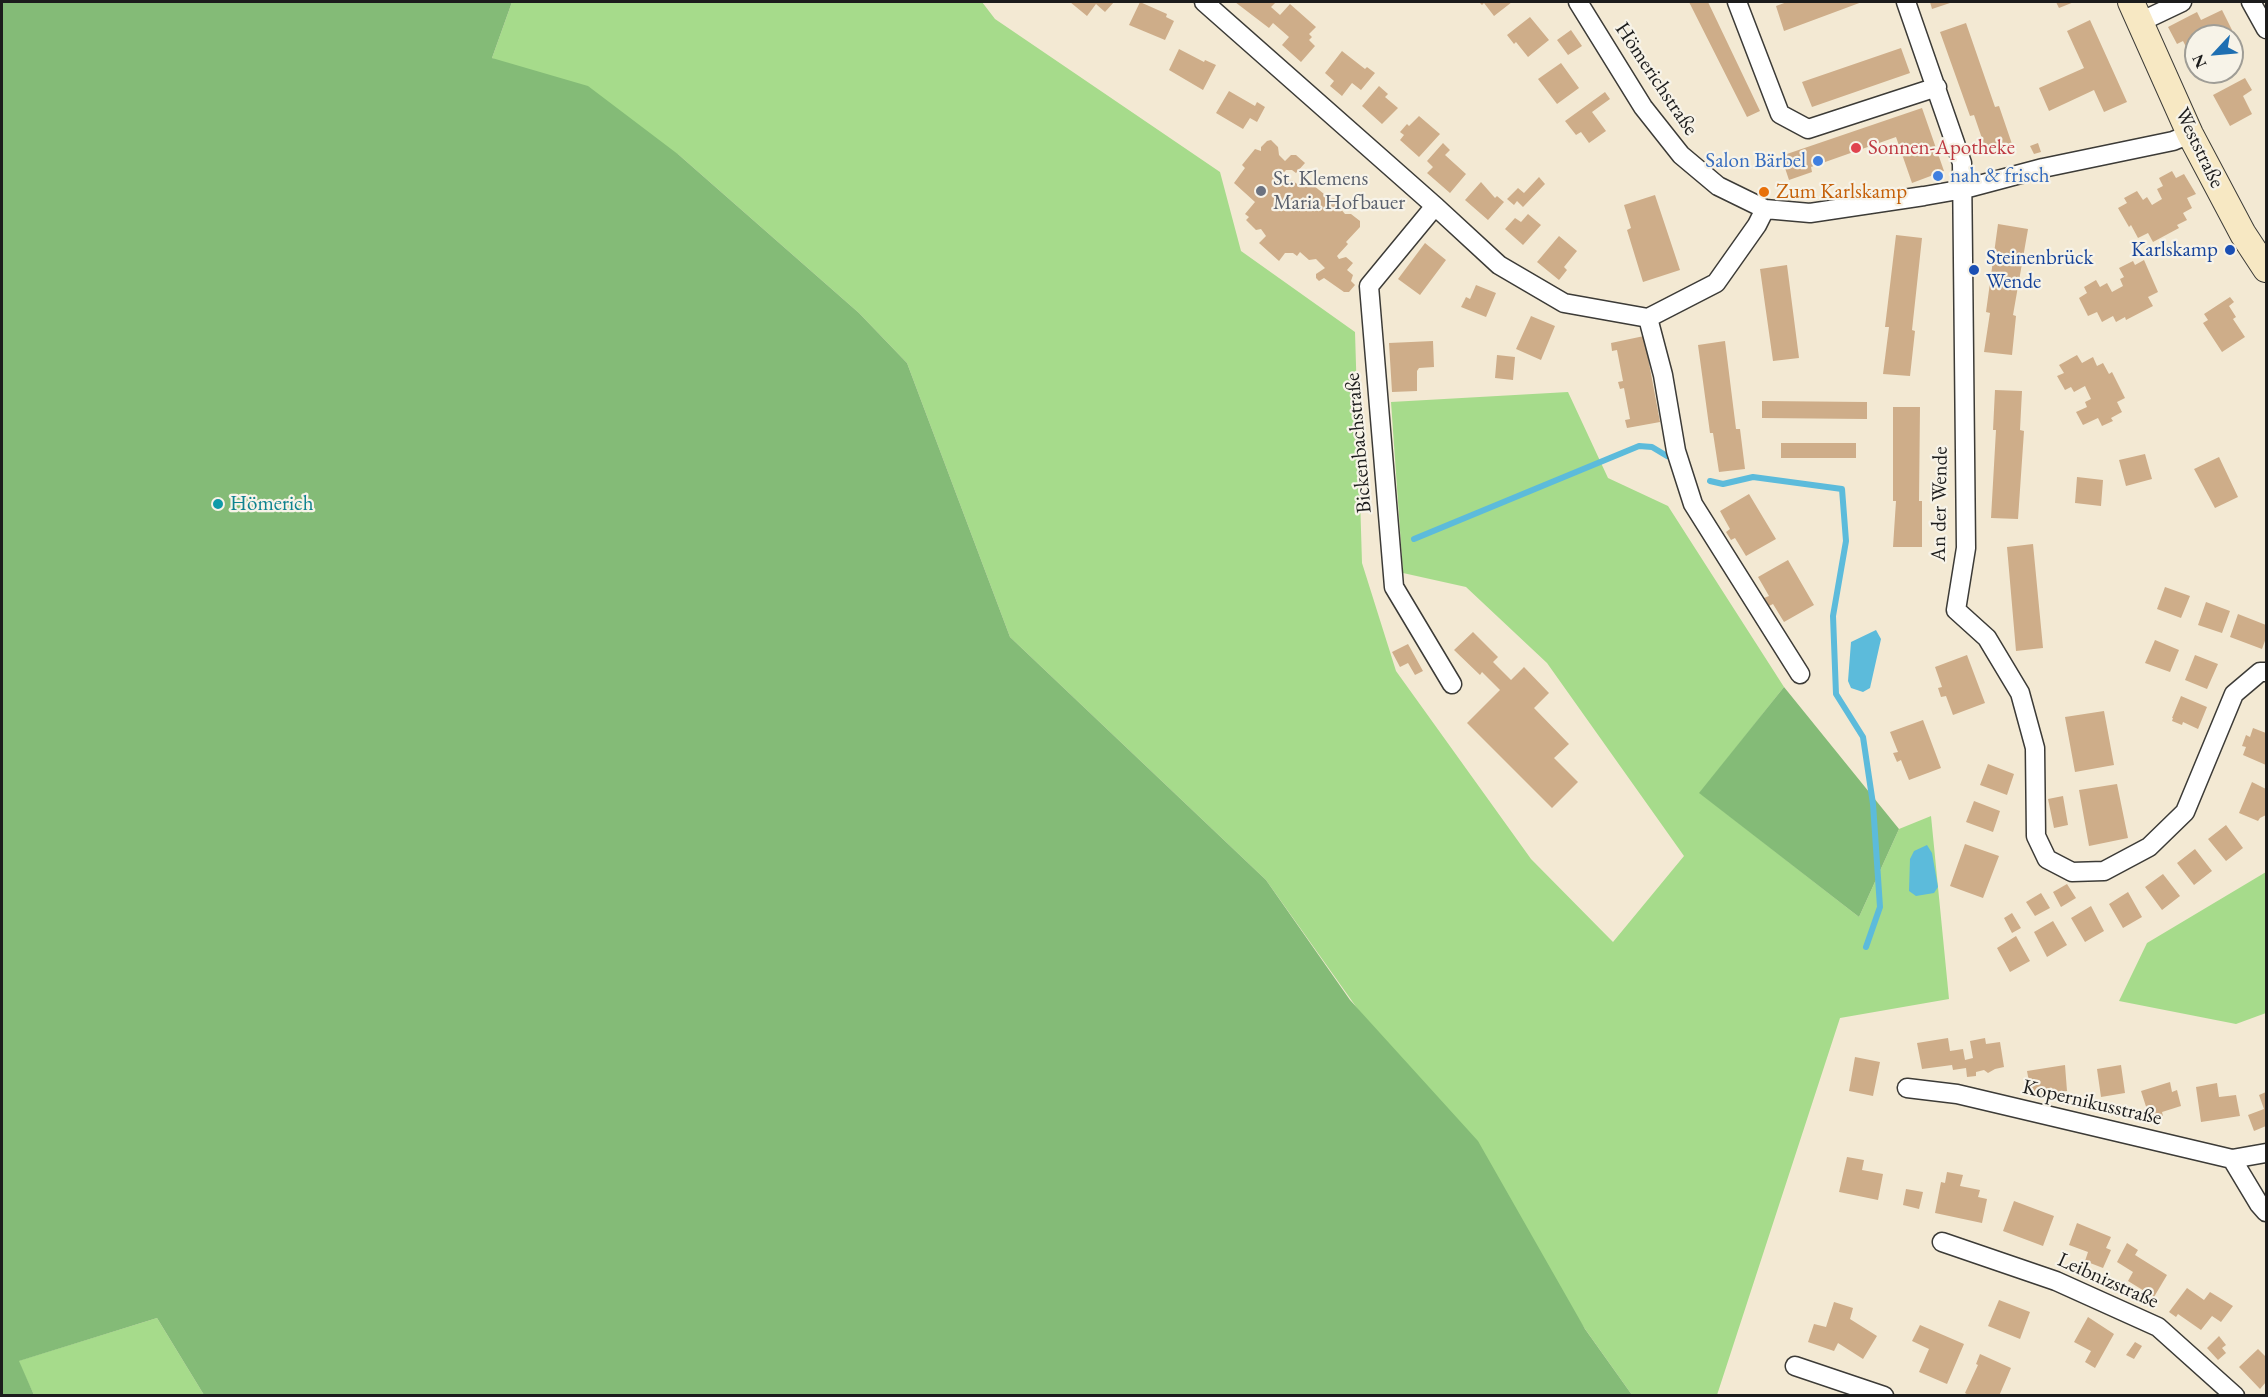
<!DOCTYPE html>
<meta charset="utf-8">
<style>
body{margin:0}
#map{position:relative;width:2268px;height:1397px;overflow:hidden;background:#f3e9d3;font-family:"EB Garamond",serif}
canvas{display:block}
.frame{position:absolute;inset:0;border:3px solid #1c1c1c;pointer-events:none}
.north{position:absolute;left:2184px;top:24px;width:60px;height:60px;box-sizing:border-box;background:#f7f3e8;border:2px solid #9f9d96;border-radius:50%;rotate:244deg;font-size:16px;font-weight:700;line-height:24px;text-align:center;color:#1c1c1c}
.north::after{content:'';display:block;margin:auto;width:21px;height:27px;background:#1f6fb2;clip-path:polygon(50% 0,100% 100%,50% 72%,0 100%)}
</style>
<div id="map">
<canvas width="2268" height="1397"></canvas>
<div class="frame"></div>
<div class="north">N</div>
</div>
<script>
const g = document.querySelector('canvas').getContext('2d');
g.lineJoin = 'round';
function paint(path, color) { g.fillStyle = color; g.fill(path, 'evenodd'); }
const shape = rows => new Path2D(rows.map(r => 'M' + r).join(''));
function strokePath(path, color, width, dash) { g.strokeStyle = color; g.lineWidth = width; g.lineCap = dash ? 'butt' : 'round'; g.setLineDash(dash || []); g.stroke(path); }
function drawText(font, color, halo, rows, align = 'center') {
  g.font = font + ' "EB Garamond",serif'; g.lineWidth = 4.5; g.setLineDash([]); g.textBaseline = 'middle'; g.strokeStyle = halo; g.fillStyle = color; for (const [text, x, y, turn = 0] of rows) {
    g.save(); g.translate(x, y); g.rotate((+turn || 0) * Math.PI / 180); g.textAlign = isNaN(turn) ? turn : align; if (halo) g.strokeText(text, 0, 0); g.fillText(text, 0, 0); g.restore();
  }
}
paint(shape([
 [512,2,982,2,995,19,1220,172,1241,251,1355,332,1362,563,1396,671,1531,859,1613,942,1684,856,1547,663,1466,587,1403,573,1391,402,1568,392,1608,478,1668,506,1784,687,1700,793,1859,917,1899,829,1931,816,1949,999,1840,1018,1717,1395,1632,1395,1266,880,1010,637,907,363,859,313,679,155,492,58],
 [2266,872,2266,1013,2236,1024,2119,1001,2147,943],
 [157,1318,204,1395,34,1395,18,1361]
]), '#a6db8b');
paint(shape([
 [2,2,512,2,492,58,588,86,679,155,859,313,907,363,1010,637,1266,880,1350,1000,1478,1141,1585,1329,1632,1395,204,1395,157,1318,19,1361,34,1395,2,1395],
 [1784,687,1899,829,1859,917,1699,793]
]), '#84bb77');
paint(shape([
 [1876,630,1881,639,1870,688,1863,692,1851,688,1848,681,1851,642],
 [1927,845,1932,853,1938,887,1934,893,1916,896,1909,891,1910,859,1914,851]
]), '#5cbbdb');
strokePath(shape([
 [1710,481,1723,484,1753,477,1842,489,1846,541,1833,616,1836,694,1863,737,1873,804,1880,907,1866,947],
 [1414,539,1639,446,1652,447,1667,456]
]), '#5cbbdb', 6);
paint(shape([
 [1070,2,1114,2,1105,12,1096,4,1087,16],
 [1140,2,1167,14,1166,17,1174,21,1165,40,1129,25],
 [1235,2,1276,2,1271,7,1280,15,1290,4,1316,27,1309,34,1312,37,1309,40,1315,46,1301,62,1282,45,1289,37,1273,23,1269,28],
 [1479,2,1512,2,1494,16,1484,3,1482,5],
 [1689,2,1708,2,1760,111,1747,117],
 [1787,2,1862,2,1784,31,1776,6],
 [1930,2,1953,2,1932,9],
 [2056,2,2074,2,2059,8],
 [2222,10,2232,30,2220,36,2196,36,2196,66,2183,41,2177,44,2168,27,2197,12,2201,20],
 [1530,17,1549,40,1528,57,1516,42,1514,44,1507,35],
 [2090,20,2127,102,2104,112,2094,90,2049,111,2039,88,2084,68,2067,31],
 [1966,23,1995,107,1999,106,2012,144,1987,153,1974,115,1970,116,1940,32],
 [1571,30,1582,46,1568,55,1557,40],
 [1901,48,1910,73,1812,107,1802,82],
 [1179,49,1204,62,1205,60,1216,65,1203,90,1169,70],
 [1342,51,1365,69,1367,67,1375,73,1361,90,1352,83,1342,96,1330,86,1334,81,1325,73],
 [1561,63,1579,88,1557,104,1538,79],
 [2245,78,2252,90,2243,96,2252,114,2230,126,2213,95],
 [1379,86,1388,94,1385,97,1398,108,1382,124,1362,106],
 [1229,91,1255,106,1257,102,1265,107,1257,122,1250,118,1243,129,1216,113],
 [1605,92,1610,99,1592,112,1606,131,1589,143,1581,132,1576,135,1565,121],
 [1922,108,1944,171,1912,183,1896,137,1811,167,1812,172,1789,180,1781,156],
 [1419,116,1440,134,1419,157,1400,140,1404,135,1400,132,1407,124,1409,126],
 [1271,140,1278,147,1279,155,1285,161,1291,155,1296,155,1305,163,1296,173,1292,170,1286,170,1279,178,1284,183,1292,180,1297,184,1307,180,1330,199,1334,198,1340,204,1340,208,1345,214,1351,214,1360,221,1360,227,1346,242,1348,244,1337,256,1339,259,1346,257,1353,263,1347,270,1353,275,1351,281,1355,285,1349,292,1344,292,1324,278,1319,281,1316,278,1316,274,1325,268,1316,259,1309,260,1300,252,1297,256,1293,253,1285,253,1279,261,1259,243,1266,236,1261,229,1256,230,1246,220,1249,217,1245,214,1255,202,1234,183,1245,168,1242,165,1255,149,1261,151,1261,147,1267,141],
 [1443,143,1450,150,1445,155,1466,174,1450,193,1427,173,1433,167,1427,161],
 [2038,143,2041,152,2034,154,2030,146],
 [2172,171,2176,178,2184,174,2196,194,2187,198,2192,208,2183,213,2187,220,2177,225,2179,228,2153,242,2148,233,2138,238,2131,225,2129,227,2118,208,2127,203,2124,198,2137,191,2143,200,2147,197,2152,205,2162,199,2157,189,2163,186,2159,178],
 [1539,177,1545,184,1523,207,1517,201,1514,205,1507,199,1518,188,1524,193],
 [1481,182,1495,198,1497,196,1504,202,1488,220,1465,200],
 [1655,195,1680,270,1643,282,1627,230,1631,228,1624,205],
 [1528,214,1541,225,1523,245,1505,229,1515,218,1521,222],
 [1998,224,2028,229,2013,315,2016,316,2012,355,1984,352,1990,313,1986,312],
 [1896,235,1922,238,1912,330,1915,331,1910,376,1883,374,1889,327,1885,327],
 [1559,236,1577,251,1564,267,1567,270,1559,280,1537,262],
 [1425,243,1446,260,1420,295,1398,279],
 [2144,260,2158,292,2148,297,2153,306,2126,320,2125,317,2116,322,2113,316,2102,322,2097,312,2088,316,2079,298,2087,293,2084,287,2096,280,2100,287,2107,283,2112,292,2123,286,2120,279,2124,277,2119,268,2133,261,2135,265],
 [1787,265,1799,358,1773,361,1760,269],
 [1476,285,1496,293,1486,317,1461,307,1466,297,1470,299],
 [2230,297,2234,302,2229,306,2236,317,2233,319,2245,337,2222,352,2203,323,2208,320,2204,314],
 [1531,316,1555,326,1541,360,1516,349],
 [1644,336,1660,422,1627,428,1625,420,1630,419,1624,388,1620,389,1618,382,1623,381,1617,350,1612,351,1611,343],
 [1433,341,1434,367,1419,368,1417,371,1417,391,1392,392,1389,343],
 [1725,341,1736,429,1740,429,1745,469,1719,472,1713,433,1710,433,1698,345],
 [1497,355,1515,357,1513,380,1495,378],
 [2077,355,2082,363,2093,357,2097,366,2103,363,2109,374,2112,372,2125,398,2117,402,2122,412,2111,418,2113,421,2102,426,2098,418,2083,425,2076,412,2087,407,2085,402,2091,399,2085,386,2074,392,2071,387,2065,390,2057,376,2064,373,2059,365],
 [1995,390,2022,391,2020,430,2024,431,2018,519,1991,518,1996,430,1993,430],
 [1762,401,1867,402,1867,419,1762,418],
 [1893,407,1920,407,1919,501,1922,501,1922,547,1893,547,1896,501,1893,501],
 [1781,443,1856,443,1856,458,1781,458],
 [2145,454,2152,479,2126,486,2119,460],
 [2219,457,2238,497,2215,508,2194,469],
 [2077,477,2103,480,2101,506,2075,503],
 [1749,494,1776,539,1746,556,1735,538,1731,540,1726,532,1730,529,1720,511],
 [2033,544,2043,648,2016,651,2007,547],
 [1788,560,1814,605,1784,622,1773,604,1769,606,1764,598,1769,596,1758,577],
 [2165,587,2190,596,2181,618,2157,609],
 [2206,602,2230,611,2222,633,2198,625],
 [2238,614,2266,625,2266,638,2262,649,2230,637],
 [1473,632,1498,657,1493,662,1511,680,1524,667,1549,693,1534,708,1569,744,1554,758,1578,782,1552,808,1467,723,1500,690,1482,672,1480,675,1454,650],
 [2155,640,2179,650,2170,672,2145,663],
 [1408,644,1423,671,1415,675,1408,663,1400,667,1392,652],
 [1967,655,1985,703,1953,715,1946,696,1941,697,1938,688,1942,687,1935,667],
 [2195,655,2218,664,2207,689,2185,680],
 [2181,696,2207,707,2198,729,2183,722,2182,725,2172,721,2173,718,2172,718],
 [2104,711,2114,765,2075,772,2065,717],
 [1923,720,1941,768,1909,780,1901,760,1897,762,1893,753,1898,752,1890,732],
 [2253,728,2266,733,2266,765,2243,755,2246,747,2242,746,2246,735,2250,737],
 [1988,764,2014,774,2007,795,1980,785],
 [2252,782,2266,789,2266,815,2260,818,2258,821,2239,813],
 [2117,784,2128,838,2089,846,2079,790],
 [2063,796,2068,825,2054,828,2048,799],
 [1974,801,2000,811,1993,832,1966,822],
 [2226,825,2243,848,2226,861,2208,839],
 [1965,844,1999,856,1983,898,1950,886],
 [2195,849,2212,871,2194,885,2177,863],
 [2163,874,2180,896,2162,910,2145,887],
 [2067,884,2076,898,2061,907,2053,892],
 [2128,892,2142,917,2123,928,2109,904],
 [2041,893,2050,908,2035,916,2026,902],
 [2091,906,2104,931,2085,942,2071,918],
 [2012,913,2021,928,2012,933,2004,918],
 [2053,921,2067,945,2047,957,2034,932],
 [2016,936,2030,961,2010,972,1997,948],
 [1948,1038,1950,1051,1963,1049,1965,1060,1973,1058,1970,1041,1985,1038,1986,1044,2000,1042,2004,1067,1995,1069,1988,1073,1984,1070,1976,1072,1976,1076,1967,1077,1966,1068,1953,1070,1952,1065,1922,1069,1917,1043],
 [1855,1057,1880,1062,1873,1096,1849,1091],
 [2065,1065,2067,1091,2042,1095,2041,1091,2031,1093,2027,1071],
 [2121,1065,2125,1093,2101,1097,2097,1069],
 [2170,1082,2172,1092,2177,1090,2181,1106,2162,1112,2163,1116,2150,1119,2141,1091],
 [2217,1083,2219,1097,2236,1095,2240,1116,2201,1122,2196,1087],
 [2266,1092,2266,1126,2254,1131,2248,1115,2264,1109,2259,1095],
 [1847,1157,1864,1160,1862,1170,1883,1174,1878,1200,1839,1192],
 [1947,1172,1963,1175,1960,1186,1980,1190,1978,1197,1987,1199,1982,1223,1935,1213,1941,1182,1945,1183],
 [1906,1189,1923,1192,1919,1209,1903,1205],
 [2014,1201,2054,1216,2043,1246,2003,1231],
 [2077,1223,2111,1237,2106,1248,2111,1250,2103,1268,2085,1261,2088,1252,2069,1245],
 [2127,1243,2138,1250,2135,1255,2167,1275,2154,1297,2128,1281,2133,1272,2117,1262],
 [2187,1288,2204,1300,2210,1292,2233,1306,2221,1322,2212,1316,2201,1330,2178,1314,2176,1317,2169,1312],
 [1999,1300,2030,1312,2020,1339,1988,1326],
 [1834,1302,1853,1308,1850,1319,1877,1336,1863,1359,1838,1343,1834,1351,1808,1342,1814,1324,1826,1327],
 [2088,1317,2114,1334,2095,1368,2085,1362,2091,1351,2074,1342],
 [1920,1325,1964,1344,1947,1384,1919,1372,1929,1349,1912,1341],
 [2219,1336,2226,1345,2222,1348,2226,1353,2218,1360,2207,1348],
 [2135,1342,2142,1346,2134,1359,2126,1355],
 [2258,1349,2266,1357,2266,1382,2260,1389,2239,1367],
 [1980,1354,2011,1368,1999,1396,1970,1396,1965,1393,1978,1365,1976,1364]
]), '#cead89');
const street = shape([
 [1204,2,1435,206,1499,265,1564,303,1648,318,1716,283,1757,225,1765,209],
 [1578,2,1643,107,1681,155,1718,186,1765,209,1810,213,1924,196,1964,189,2043,168,2173,141,2190,134],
 [1737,2,1780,114,1808,129,1937,87],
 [1906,2,1962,163,1966,548,1956,610,1987,638,2020,693,2035,748,2036,836,2047,859,2072,872,2104,871,2149,847,2185,812,2234,694,2260,672,2266,672],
 [2251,2,2266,29],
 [2140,22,2182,2],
 [1435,206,1369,286,1394,587,1452,684],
 [1648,318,1663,375,1676,451,1693,504,1800,674],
 [1907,1088,1957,1094,2232,1159,2266,1153],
 [2232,1159,2259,1204,2266,1212],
 [1942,1242,2056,1281,2158,1327,2235,1396],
 [1795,1366,1884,1396]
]);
const secondary = shape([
 [2131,2,2190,134,2243,234,2266,269]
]);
strokePath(street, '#3c3b37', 21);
strokePath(secondary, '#3c3b37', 28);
strokePath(street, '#fff', 18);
strokePath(secondary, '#f7e8c3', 26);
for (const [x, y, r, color] of [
 [1856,148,6,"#e0444e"],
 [1818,161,6,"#3f7fe0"],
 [1938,176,6,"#3f7fe0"],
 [1261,191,6,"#6b7280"],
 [1764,192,6,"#e8710a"],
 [2230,250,6,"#1a4fb4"],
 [1974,270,6,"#1a4fb4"],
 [218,504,6,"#0f9aa8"]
]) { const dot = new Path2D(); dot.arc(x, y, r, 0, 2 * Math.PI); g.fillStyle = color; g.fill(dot); strokePath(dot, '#f7f3e8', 2); }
drawText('21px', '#1c1c1c', '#f7f3e8', [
 ["Hömerichstraße",1656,79,56],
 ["Weststraße",2199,148,64],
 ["Bickenbachstraße",1359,443,-95],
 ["An der Wende",1940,504,-89],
 ["Kopernikusstraße",2092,1103,13],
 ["Leibnizstraße",2108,1281,24]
]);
drawText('21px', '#be3a42', '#f7f3e8', [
 ["Sonnen-Apotheke",1868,148]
], 'left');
drawText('21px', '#366cbe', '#f7f3e8', [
 ["Salon Bärbel",1806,161],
 ["nah & frisch",1950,176,"left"]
], 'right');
drawText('21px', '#5b616d', '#f7f3e8', [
 ["St. Klemens",1273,179],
 ["Maria Hofbauer",1273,203]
], 'left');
drawText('21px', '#c56008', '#f7f3e8', [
 ["Zum Karlskamp",1776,192]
], 'left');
drawText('21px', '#164399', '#f7f3e8', [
 ["Karlskamp",2218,250],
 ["Steinenbrück",1986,258,"left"],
 ["Wende",1986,282,"left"]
], 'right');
drawText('21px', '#0d838f', '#f7f3e8', [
 ["Hömerich",230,504]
], 'left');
</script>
